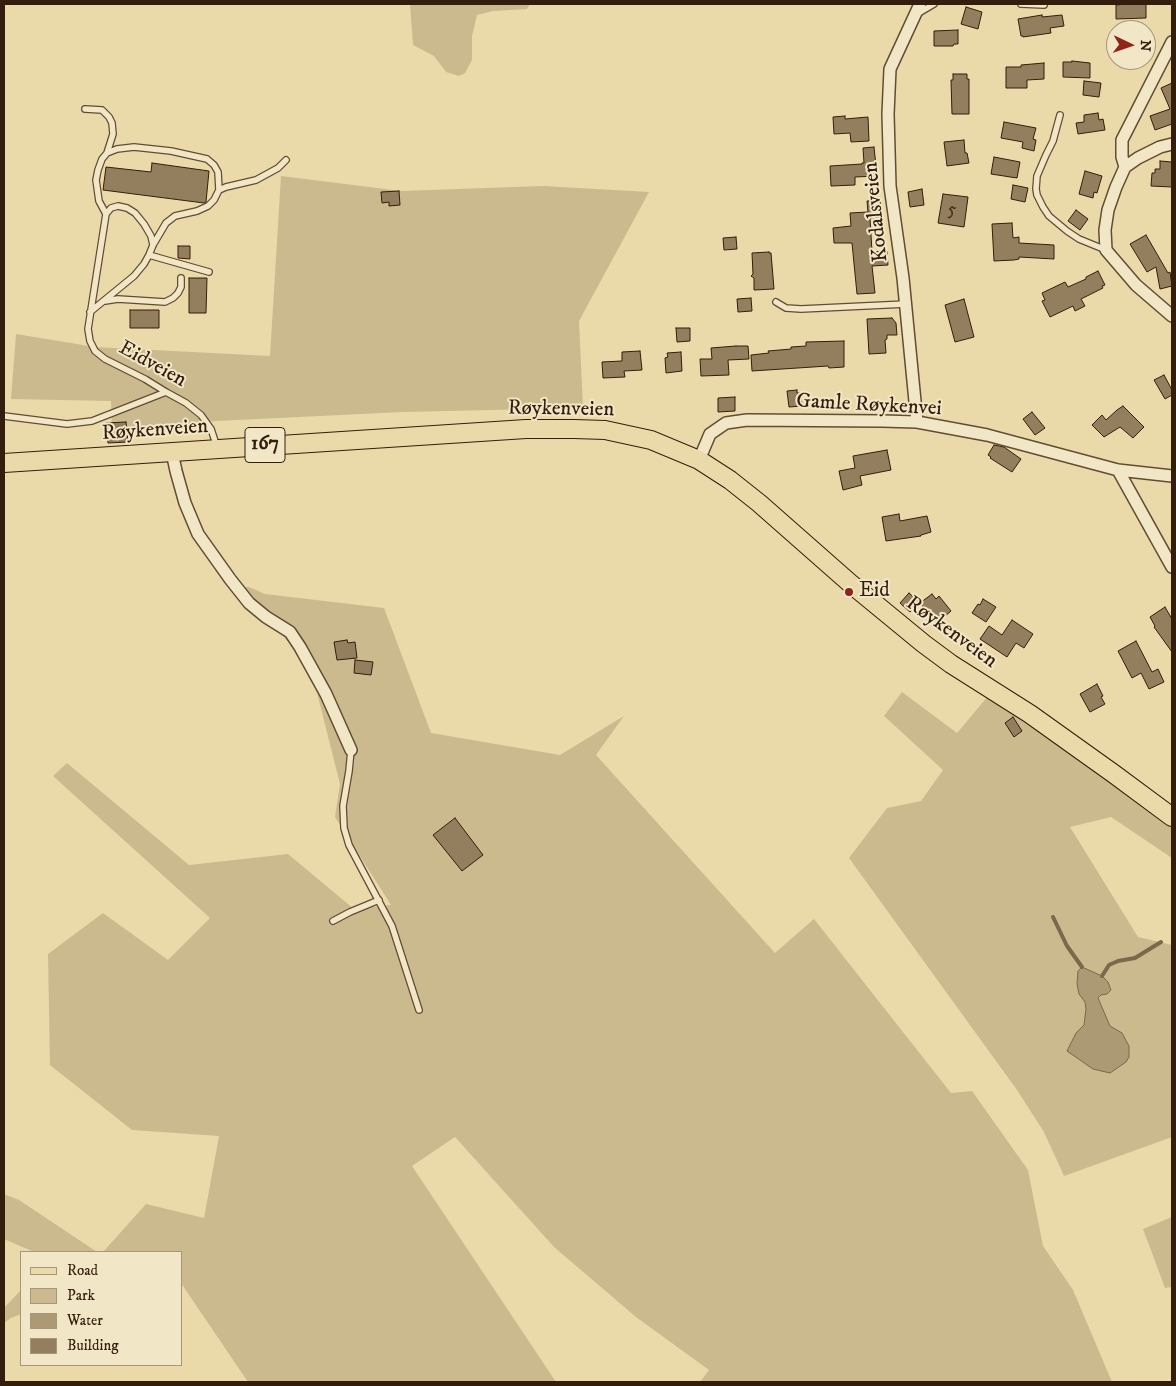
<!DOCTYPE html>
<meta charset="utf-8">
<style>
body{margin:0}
#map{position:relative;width:1176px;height:1386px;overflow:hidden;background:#eadaa9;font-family:"IM FELL DW Pica",serif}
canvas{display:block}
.frame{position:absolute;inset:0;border:5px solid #341d0c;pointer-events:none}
.legend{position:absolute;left:20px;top:1251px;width:162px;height:115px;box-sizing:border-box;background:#f1e7c7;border:1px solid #a5967c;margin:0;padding:6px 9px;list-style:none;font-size:15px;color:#341d0c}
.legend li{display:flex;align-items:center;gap:10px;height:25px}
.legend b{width:25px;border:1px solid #a5967c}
.north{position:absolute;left:1106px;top:20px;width:50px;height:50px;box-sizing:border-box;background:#f1e7c7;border:1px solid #a5967c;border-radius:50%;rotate:93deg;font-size:14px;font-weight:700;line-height:20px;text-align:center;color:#341d0c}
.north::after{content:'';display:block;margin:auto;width:18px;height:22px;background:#8f2418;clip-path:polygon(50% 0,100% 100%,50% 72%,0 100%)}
</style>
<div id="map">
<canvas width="1176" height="1386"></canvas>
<div class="frame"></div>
<ul class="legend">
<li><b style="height:6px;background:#eadaa9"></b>Road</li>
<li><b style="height:14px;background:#cbba8e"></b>Park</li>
<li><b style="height:14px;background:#ac9a74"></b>Water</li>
<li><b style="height:14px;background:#937f5e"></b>Building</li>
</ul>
<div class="north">N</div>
</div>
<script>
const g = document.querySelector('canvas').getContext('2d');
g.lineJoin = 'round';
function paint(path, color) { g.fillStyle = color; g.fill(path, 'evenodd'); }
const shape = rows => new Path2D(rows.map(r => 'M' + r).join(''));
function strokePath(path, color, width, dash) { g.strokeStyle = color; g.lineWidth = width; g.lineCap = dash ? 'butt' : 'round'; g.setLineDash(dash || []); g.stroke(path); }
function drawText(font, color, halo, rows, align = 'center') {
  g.font = font + ' "IM FELL DW Pica",serif'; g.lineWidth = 4; g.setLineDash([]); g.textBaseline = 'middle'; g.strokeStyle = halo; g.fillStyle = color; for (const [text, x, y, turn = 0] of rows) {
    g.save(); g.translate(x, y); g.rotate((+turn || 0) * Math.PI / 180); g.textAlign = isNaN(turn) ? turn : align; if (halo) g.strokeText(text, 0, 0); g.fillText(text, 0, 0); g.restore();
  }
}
paint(shape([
 [410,4,530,4,527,9,493,11,477,15,472,36,472,60,465,73,459,76,446,72,434,56,413,45],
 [281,176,401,191,543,186,649,192,579,321,583,408,403,412,216,421,112,432,111,401,11,399,16,334,95,347,270,356],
 [242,587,249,587,265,594,384,608,431,733,560,755,624,716,596,755,775,953,814,919,951,1093,972,1091,1028,1170,1043,1246,1073,1290,1112,1382,700,1382,709,1370,636,1317,554,1247,455,1137,412,1166,556,1382,248,1382,181,1283,181,1252,103,1252,146,1204,204,1218,219,1136,132,1130,50,1065,48,954,103,913,168,960,210,918,53,776,67,763,189,865,288,854,354,909,391,905,335,817,340,784,309,661,268,622],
 [902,692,957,733,989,695,1172,824,1172,858,1111,817,1070,827,1138,937,1172,945,1172,1137,1064,1176,1044,1132,1017,1090,849,858,887,808,921,801,943,770,884,716],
 [4,1194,19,1200,97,1252,34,1252,4,1239],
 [1172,1217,1172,1287,1165,1288,1143,1229],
 [21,1290,21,1314,11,1318,4,1323,4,1308]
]), '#cbba8e');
const water = shape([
 [1082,967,1102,976,1108,982,1111,990,1107,994,1101,995,1098,998,1110,1026,1122,1033,1129,1046,1129,1057,1126,1062,1110,1073,1093,1069,1067,1051,1076,1033,1084,1025,1086,1009,1085,1002,1079,994,1077,984,1078,971,1082,967]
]);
paint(water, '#ac9a74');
strokePath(water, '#7c684a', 1);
strokePath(shape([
 [1053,917,1067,946,1082,967],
 [1102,976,1109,965,1118,961,1135,958,1161,942]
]), '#7c684a', 4);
const building = shape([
 [1127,4,1146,4,1146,18,1116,19,1116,5,1127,4],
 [966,7,982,12,978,29,961,24,966,7],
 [1042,15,1042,17,1062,15,1064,26,1050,28,1051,33,1023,37,1023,36,1021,36,1018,19,1042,15],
 [958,30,958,44,954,44,953,46,934,46,934,31,958,30],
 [1072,61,1090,63,1090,78,1063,77,1063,62,1072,62,1072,61],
 [1044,63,1044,79,1027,80,1027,88,1006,88,1006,67,1021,67,1021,65,1044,63],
 [953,74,967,74,967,79,969,79,969,114,952,114,951,80,953,80,953,74],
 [1084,81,1101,83,1099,97,1083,95,1084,81],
 [1172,83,1172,124,1155,130,1150,116,1170,109,1161,88,1172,83],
 [1098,113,1099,120,1103,119,1105,130,1078,134,1076,123,1084,122,1084,115,1098,113],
 [845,116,845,119,868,117,869,141,851,142,850,133,834,134,833,117,845,116],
 [1004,122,1036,128,1033,139,1036,140,1034,151,1022,148,1023,142,1001,138,1004,122],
 [964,140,965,153,967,153,969,163,947,166,944,142,964,140],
 [874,147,877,176,855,177,855,185,831,186,830,166,862,164,862,163,864,163,863,148,874,147],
 [994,157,1020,162,1017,178,991,174,994,157],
 [1160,161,1172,162,1172,187,1151,186,1152,173,1155,173,1155,169,1160,169,1160,161],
 [152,163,209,171,206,202,204,203,103,190,106,167,151,172,152,163],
 [1085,171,1102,176,1097,193,1094,192,1093,198,1079,194,1085,171],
 [1013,185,1028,188,1025,202,1011,199,1013,185],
 [922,189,924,205,910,207,908,192,922,189],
 [399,191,400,205,389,206,389,202,382,203,381,192,399,191],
 [943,194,968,197,964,227,938,223,943,194],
 [880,200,882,217,870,218,872,252,887,251,888,265,872,266,875,293,857,294,852,243,834,243,833,228,851,226,850,213,868,212,867,201,880,200],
 [1076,210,1088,219,1080,230,1068,221,1076,210],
 [1012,223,1013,238,1019,237,1019,243,1054,245,1054,259,1019,257,1019,259,1014,260,994,261,992,224,1012,223],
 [1146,235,1168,273,1170,272,1172,286,1160,289,1156,267,1147,272,1130,244,1146,235],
 [736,237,737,249,724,250,723,238,736,237],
 [178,246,190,246,190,259,178,258,178,246],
 [769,252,769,253,771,253,774,289,754,290,754,278,751,276,753,274,752,253,769,252],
 [1098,271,1105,285,1102,286,1103,288,1081,299,1085,306,1075,311,1073,306,1050,317,1042,301,1045,300,1042,293,1065,282,1068,287,1086,279,1086,277,1098,271],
 [189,278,207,278,206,313,189,313,189,278],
 [751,298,752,311,738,312,737,299,751,298],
 [964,299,974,337,955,342,945,305,964,299],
 [130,310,159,310,159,328,130,328,130,310],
 [892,318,896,323,897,335,887,335,887,339,885,340,886,353,869,354,867,319,892,318],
 [676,328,690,328,690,341,677,342,676,328],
 [844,341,844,367,829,368,828,366,752,371,751,355,769,353,768,351,791,349,791,347,806,346,806,342,844,341],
 [736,346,748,346,749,359,728,360,729,375,701,376,700,359,712,359,711,348,736,346],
 [640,351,642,370,624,371,625,377,603,378,602,362,622,361,622,352,640,351],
 [681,352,682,371,666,373,665,358,668,357,667,353,681,352],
 [1164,375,1172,390,1172,395,1165,399,1154,380,1164,375],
 [797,390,797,393,801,393,802,406,789,407,787,391,797,390],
 [735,397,735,411,718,412,718,398,735,397],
 [1123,406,1144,427,1133,438,1120,427,1104,437,1092,425,1102,415,1106,420,1117,410,1123,406],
 [1032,412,1045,428,1035,435,1023,419,1032,412],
 [126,422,128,442,108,443,106,423,126,422],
 [994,445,1004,447,1021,459,1012,472,990,458,991,457,988,455,994,445],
 [887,450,891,470,860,476,862,485,843,490,839,471,855,468,853,456,887,450],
 [899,514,900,521,927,516,931,532,921,535,921,536,886,541,882,517,899,514],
 [909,593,919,602,910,612,900,603,909,593],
 [932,594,936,599,939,596,951,611,937,623,935,620,934,621,920,603,932,594],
 [983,599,996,607,986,622,972,613,978,604,980,605,983,599],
 [1165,607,1172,619,1172,652,1154,627,1155,626,1150,617,1165,607],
 [1012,620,1033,634,1024,648,1016,643,1007,657,980,639,989,626,1002,635,1012,620],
 [347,640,348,643,355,642,357,658,337,660,334,642,347,640],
 [1136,641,1152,672,1158,669,1164,682,1149,689,1141,673,1132,678,1118,651,1136,641],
 [355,660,373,662,371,675,354,673,355,660],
 [1097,684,1103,696,1101,697,1105,704,1090,712,1080,694,1097,684],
 [1013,717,1022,731,1014,737,1005,723,1013,717],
 [455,818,483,855,462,871,433,835,455,818]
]);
paint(building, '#937f5e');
strokePath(building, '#341d0c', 1);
const service = shape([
 [1021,4,1044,5],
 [917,14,934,4],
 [85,109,102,110,109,117,112,123,113,134,107,153],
 [1060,115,1053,141,1046,155,1037,176,1036,189,1037,195,1043,207,1049,216,1067,231,1079,239,1106,250],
 [219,190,226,187,256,180,278,168,286,160],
 [106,214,88,329,90,341,95,351,105,359,145,379,166,392,186,403,201,415,211,429,217,447],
 [106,214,111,208,118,206,127,208,135,213,144,224,151,236,153,245],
 [149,255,209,272],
 [105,301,118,299,165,302,173,298,178,293,181,287,181,278],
 [776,302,786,308,801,309,906,304],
 [90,312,134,276,144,264,149,255,153,245,166,223,175,216,197,211,208,206,214,200,219,190,218,172,214,165,207,159,171,151,134,147,117,149,107,153,102,159,98,170,96,180,99,201,106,214],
 [4,416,67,424,92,421,166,392],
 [351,750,349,771,343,806,344,828,349,845,392,926,419,1010],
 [333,921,350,912,379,900]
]);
const minor = shape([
 [1172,144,1160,147,1138,158,1125,167,1116,187,1108,210,1105,230,1106,250,1136,285,1172,316],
 [1125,167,1122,157,1122,140,1172,42],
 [917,422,903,278,890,186,888,114,890,69,920,4],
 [172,452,176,471,185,503,198,534,230,579,249,603,266,617,290,632,300,647,326,694,351,750],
 [699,460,710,434,726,423,747,420,882,421,917,422,987,435,1118,470,1172,476],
 [1118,470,1172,567]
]);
const primary = shape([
 [4,463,526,429,574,429,605,430,651,440,699,460,730,480,759,503,851,584,924,644,951,664,1030,714,1114,774,1172,817]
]);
strokePath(service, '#624c33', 8);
strokePath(minor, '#624c33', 14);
strokePath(primary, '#341d0c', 20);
strokePath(service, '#f1e7c7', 5.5);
strokePath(minor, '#f1e7c7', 11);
strokePath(primary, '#eadaa9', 18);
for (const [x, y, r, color] of [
 [849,592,5,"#8f2418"]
]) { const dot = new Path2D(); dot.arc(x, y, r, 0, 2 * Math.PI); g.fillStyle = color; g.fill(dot); strokePath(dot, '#f1e7c7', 2); }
drawText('19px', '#4c3620', null, [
 ["5",952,211]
]);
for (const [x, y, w] of [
 [265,445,40]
]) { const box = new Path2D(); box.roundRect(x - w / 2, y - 17.5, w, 35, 4); g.fillStyle = '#f1e7c7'; g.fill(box); strokePath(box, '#341d0c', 1); }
drawText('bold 20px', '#341d0c', null, [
 ["167",265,445]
]);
drawText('21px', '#341d0c', '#f1e7c7', [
 ["Kodalsveien",877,212,-96],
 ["Eidveien",152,365,29],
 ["Gamle Røykenvei",869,406,3],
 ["Røykenveien",561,410,1],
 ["Røykenveien",155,431,-4],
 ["Røykenveien",951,633,36]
]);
drawText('21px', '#341d0c', '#f1e7c7', [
 ["Eid",859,592]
], 'left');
</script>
